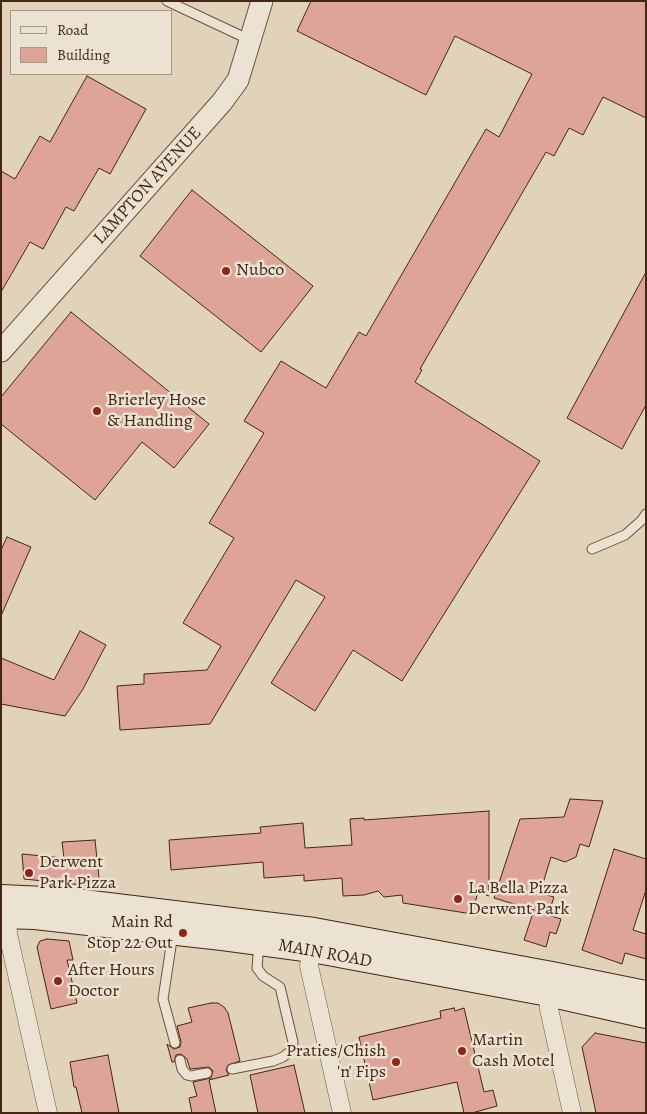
<!DOCTYPE html>
<style>
body{margin:0}
#map{position:relative;width:647px;height:1114px;overflow:hidden;background:#e0d3ba;font-family:Alegreya,serif}
canvas{display:block}
.frame{position:absolute;inset:0;border:2px solid #442616;pointer-events:none}
.legend{position:absolute;left:10px;top:10px;width:162px;height:65px;box-sizing:border-box;background:#ebe2d2;border:1px solid #a89787;margin:0;padding:6px 9px;list-style:none;font-size:15px;color:#442616}
.legend li{display:flex;align-items:center;gap:10px;height:25px}
.legend b{width:25px;border:1px solid #a89787}
</style>
<div id="map">
<canvas width="647" height="1114"></canvas>
<div class="frame"></div>
<ul class="legend">
<li><b style="height:6px;background:#ebe2d2"></b>Road</li>
<li><b style="height:14px;background:#dea497"></b>Building</li>
</ul>
</div>
<script>
const g = document.querySelector('canvas').getContext('2d');
g.lineJoin = 'round';
function paint(path, color) { g.fillStyle = color; g.fill(path, 'evenodd'); }
const shape = rows => new Path2D(rows.map(r => 'M' + r).join(''));
function strokePath(path, color, width, dash) { g.strokeStyle = color; g.lineWidth = width; g.lineCap = dash ? 'butt' : 'round'; g.setLineDash(dash || []); g.stroke(path); }
function drawText(font, color, halo, rows, align = 'center') {
  g.font = font + ' Alegreya,serif'; g.lineWidth = 5; g.setLineDash([]); g.textBaseline = 'middle'; g.strokeStyle = halo; g.fillStyle = color; for (const [text, x, y, turn = 0] of rows) {
    g.save(); g.translate(x, y); g.rotate((+turn || 0) * Math.PI / 180); g.textAlign = isNaN(turn) ? turn : align; if (halo) g.strokeText(text, 0, 0); g.fillText(text, 0, 0); g.restore();
  }
}
const building = shape([
 [311,1,646,1,646,118,603,97,583,135,569,128,554,156,546,152,420,369,422,370,415,382,540,461,402,681,353,650,315,711,271,683,325,597,296,580,210,724,120,730,117,686,144,684,144,674,207,670,221,646,183,623,234,538,209,523,264,433,244,421,281,361,326,388,359,332,366,336,486,129,499,137,532,74,455,36,426,95,297,31,311,1],
 [87,76,146,109,110,174,99,168,74,211,66,207,43,249,30,242,1,292,1,171,15,179,40,136,50,142,87,76],
 [192,190,313,286,261,352,140,256,192,190],
 [646,272,646,405,622,449,567,418,646,272],
 [71,312,209,424,174,468,142,442,95,500,1,424,1,397,71,312],
 [7,537,31,547,1,616,1,550,7,537],
 [80,631,106,645,83,689,65,716,1,704,1,658,54,680,80,631],
 [570,799,603,801,589,847,580,844,576,857,565,862,551,857,540,893,554,897,548,915,561,919,556,934,550,932,546,947,524,940,534,910,494,898,520,819,564,817,570,799],
 [489,811,489,896,478,892,472,914,403,903,402,895,384,897,378,891,364,895,343,896,342,878,304,881,304,875,264,878,263,862,171,870,169,840,261,833,260,827,303,823,305,848,352,845,350,819,364,818,364,820,489,811],
 [95,840,100,887,24,879,22,854,64,858,62,842,95,840],
 [614,849,646,859,646,890,633,930,646,934,646,959,625,953,622,964,582,950,614,849],
 [47,939,69,941,73,960,67,960,77,1003,51,1009,37,947,40,941,47,939],
 [211,1003,218,1003,224,1007,228,1013,240,1061,228,1065,226,1070,229,1075,209,1080,216,1113,192,1113,189,1098,197,1096,193,1082,211,1078,213,1071,209,1067,190,1069,187,1059,181,1054,176,1055,174,1062,172,1062,167,1044,174,1049,180,1047,181,1042,177,1026,192,1022,188,1008,211,1003],
 [454,1008,455,1011,464,1008,484,1092,493,1090,497,1106,472,1113,464,1113,457,1082,373,1100,359,1037,441,1018,440,1011,454,1008],
 [595,1033,646,1043,646,1113,596,1113,582,1047,595,1033],
 [108,1055,119,1113,82,1113,76,1087,74,1087,70,1062,108,1055],
 [294,1065,305,1113,258,1113,250,1075,294,1065]
]);
paint(building, '#dea497');
strokePath(building, '#442616', 1);
const service = shape([
 [167,1,250,40],
 [592,549,625,535,642,520,646,514],
 [173,933,163,999,175,1043],
 [180,1060,182,1069,187,1075,191,1076,207,1073],
 [232,1069,273,1061,283,1057,292,1050,293,1042,280,987,263,976,257,968,259,943]
]);
const minor = shape([
 [10,905,7,916,8,934,48,1113],
 [313,940,309,966,342,1113],
 [550,984,548,994,549,1009,572,1113]
]);
const tertiary = shape([
 [1,351,222,102,238,80,262,1]
]);
const secondary = shape([
 [1,897,67,900,314,930,552,974,646,993],
 [1,916,35,917,222,938,312,950,548,994,646,1016]
]);
strokePath(service, '#6b513f', 11);
strokePath(minor, '#6b513f', 19);
strokePath(tertiary, '#6b513f', 23);
strokePath(secondary, '#442616', 26);
strokePath(service, '#ebe2d2', 9);
strokePath(minor, '#ebe2d2', 18);
strokePath(tertiary, '#ebe2d2', 21);
strokePath(secondary, '#ebe2d2', 24);
for (const [x, y, r, color] of [
 [226,271,5,"#8f2418"],
 [97,411,5,"#8f2418"],
 [29,873,5,"#8f2418"],
 [458,899,5,"#8f2418"],
 [183,933,5,"#8f2418"],
 [58,981,5,"#8f2418"],
 [462,1051,5,"#8f2418"],
 [396,1062,5,"#8f2418"]
]) { const dot = new Path2D(); dot.arc(x, y, r, 0, 2 * Math.PI); g.fillStyle = color; g.fill(dot); strokePath(dot, '#ebe2d2', 2); }
drawText('18px', '#442616', '#ebe2d2', [
 ["LAMPTON AVENUE",148,186,-48],
 ["MAIN ROAD",325,954,10]
]);
drawText('18px', '#442616', '#ebe2d2', [
 ["Nubco",236,271],
 ["Brierley Hose",107,401],
 ["& Handling",107,422],
 ["Derwent",39,863],
 ["Park Pizza",39,884],
 ["La Bella Pizza",468,889],
 ["Derwent Park",468,910],
 ["Main Rd",173,923,"right"],
 ["Stop 22 Out",173,944,"right"],
 ["After Hours",68,971],
 ["Doctor",68,992],
 ["Martin",472,1041],
 ["Cash Motel",472,1062],
 ["Praties/Chish",386,1052,"right"],
 ["'n' Fips",386,1073,"right"]
], 'left');
</script>
